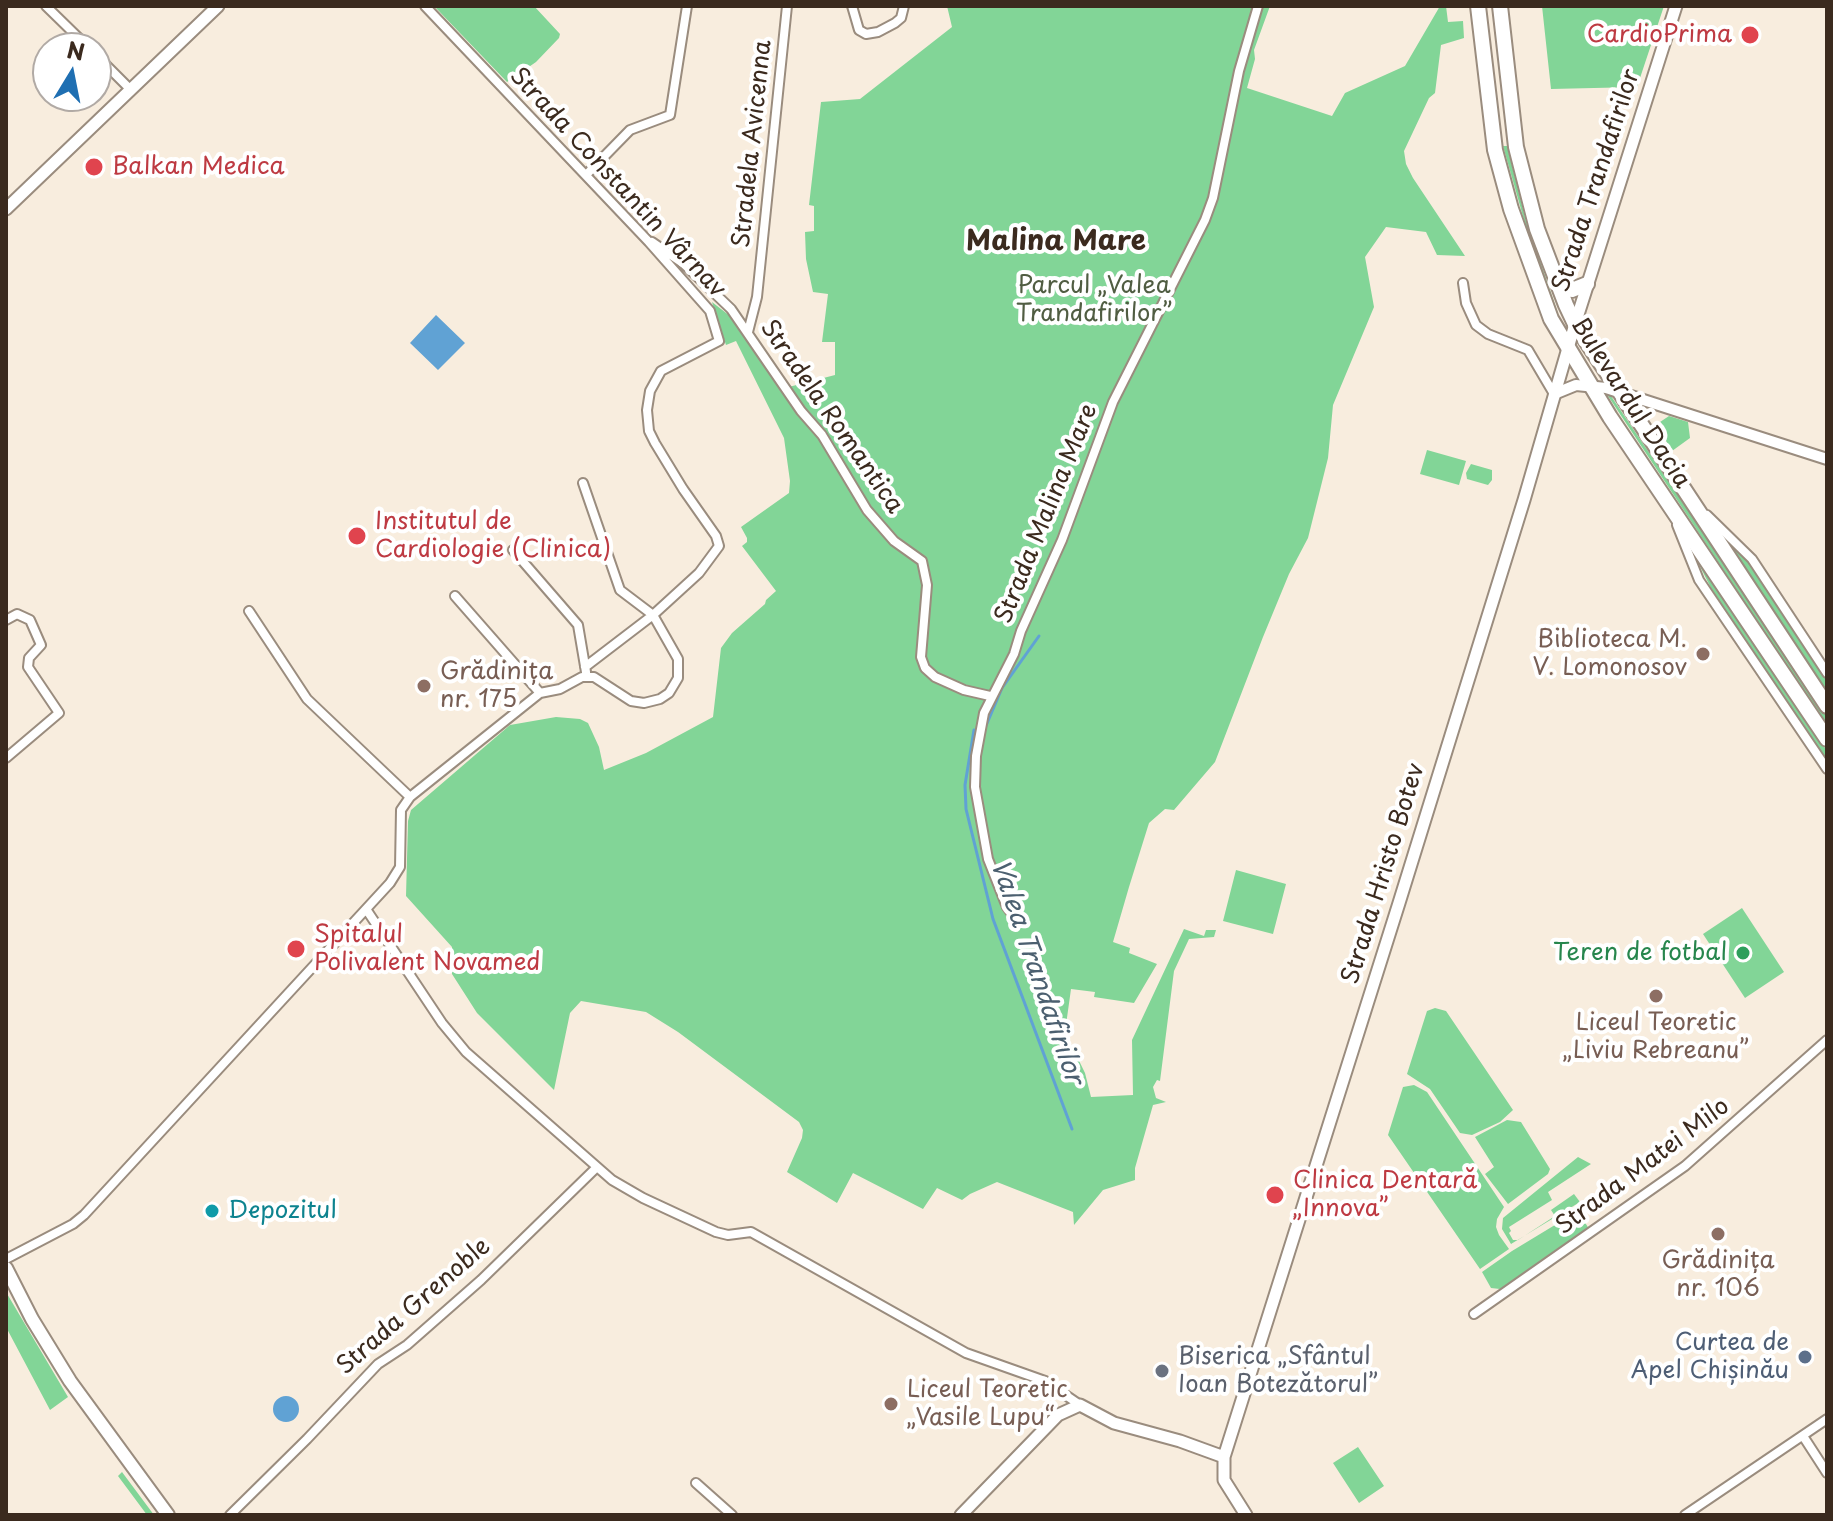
<!DOCTYPE html>
<meta charset="utf-8">
<style>
body{margin:0}
#map{position:relative;width:1833px;height:1521px;overflow:hidden;background:#f8edde;font-family:"Playpen Sans",sans-serif}
canvas{display:block}
.frame{position:absolute;inset:0;border:8px solid #3b2a1e;pointer-events:none}
.north{position:absolute;left:32px;top:32px;width:80px;height:80px;box-sizing:border-box;background:#fff;border:2px solid #b1aaa5;border-radius:50%;rotate:10deg;font-size:22px;font-weight:700;line-height:32px;text-align:center;color:#3b2a1e}
.north::after{content:'';display:block;margin:auto;width:28px;height:36px;background:#1f6fb2;clip-path:polygon(50% 0,100% 100%,50% 72%,0 100%)}
</style>
<div id="map">
<canvas width="1833" height="1521"></canvas>
<div class="frame"></div>
<div class="north">N</div>
</div>
<script>
const g = document.querySelector('canvas').getContext('2d');
g.lineJoin = 'round';
function paint(path, color) { g.fillStyle = color; g.fill(path, 'evenodd'); }
const shape = rows => new Path2D(rows.map(r => 'M' + r).join(''));
function strokePath(path, color, width, dash) { g.strokeStyle = color; g.lineWidth = width; g.lineCap = dash ? 'butt' : 'round'; g.setLineDash(dash || []); g.stroke(path); }
function drawText(font, color, halo, rows, align = 'center') {
  g.font = font + ' "Playpen Sans",sans-serif'; g.lineWidth = 8; g.setLineDash([]); g.textBaseline = 'middle'; g.strokeStyle = halo; g.fillStyle = color; for (const [text, x, y, turn = 0] of rows) {
    g.save(); g.translate(x, y); g.rotate((+turn || 0) * Math.PI / 180); g.textAlign = isNaN(turn) ? turn : align; if (halo) g.strokeText(text, 0, 0); g.fillText(text, 0, 0); g.restore();
  }
}
paint(shape([
 [434,6,534,6,560,34,559,38,536,62,507,82],
 [947,6,1270,6,1254,50,1255,59,1247,88,1332,116,1345,93,1405,66,1440,6,1446,6,1448,22,1463,21,1464,38,1441,45,1435,93,1429,98,1404,151,1406,164,1413,178,1465,256,1437,255,1426,232,1386,227,1365,257,1374,307,1333,405,1328,458,1308,538,1289,574,1263,637,1215,762,1174,810,1165,809,1149,823,1129,887,1113,942,1130,948,1129,953,1157,964,1134,1003,1094,997,1095,992,1071,989,1065,1032,1085,1073,1091,1097,1133,1095,1132,1040,1184,929,1204,936,1206,930,1216,930,1214,937,1189,939,1174,971,1160,1081,1157,1080,1153,1087,1156,1098,1166,1102,1153,1105,1135,1168,1135,1180,1103,1190,1074,1225,1073,1212,997,1182,970,1194,962,1200,937,1188,923,1209,853,1173,837,1203,787,1172,802,1138,803,1130,799,1122,678,1032,646,1012,581,1001,570,1013,554,1090,477,1013,452,974,452,947,406,896,408,821,411,810,510,725,556,717,580,719,588,723,599,747,604,770,646,753,713,717,721,648,732,633,765,604,766,600,776,591,742,546,747,542,747,538,741,527,789,493,790,481,784,438,736,341,726,345,712,302,730,316,781,389,835,375,835,342,822,342,828,294,813,292,806,259,805,232,814,231,814,206,809,205,821,102,860,99,952,27],
 [1542,6,1664,6,1637,87,1551,89],
 [1503,146,1507,146,1526,221,1559,316,1530,241],
 [1608,396,1611,396,1827,717,1827,726],
 [1669,416,1688,422,1690,438,1672,451,1659,429,1660,422],
 [1427,450,1466,461,1459,485,1420,474],
 [1471,464,1492,470,1492,480,1488,485,1467,479,1466,473],
 [1722,532,1747,561,1827,681,1827,693,1721,534],
 [1689,545,1827,751,1827,762,1711,588],
 [1236,870,1286,884,1273,934,1223,921],
 [1742,908,1784,972,1745,998,1703,934],
 [1435,1008,1446,1011,1513,1110,1500,1122,1472,1135,1460,1133,1430,1089,1407,1074,1427,1011],
 [1414,1085,1427,1092,1504,1207,1497,1219,1496,1227,1499,1235,1509,1249,1480,1269,1388,1135,1403,1087],
 [1507,1120,1521,1122,1550,1169,1548,1174,1508,1204,1485,1174,1494,1167,1475,1137],
 [1578,1157,1591,1164,1548,1192,1552,1200,1509,1227,1511,1231,1509,1233,1513,1240,1518,1240,1555,1216,1551,1210,1574,1194,1580,1202,1511,1244,1502,1229,1503,1218],
 [1578,1211,1589,1229,1500,1289,1491,1288,1482,1272,1512,1251],
 [6,1292,68,1397,50,1410,6,1327],
 [1358,1447,1384,1486,1359,1503,1333,1463],
 [122,1472,154,1515,147,1515,118,1476]
]), '#82d597');
paint(shape([
 [436,315,465,343,438,370,410,343],
 '273 1409a13 13 0 1 1 26 0a13 13 0 1 1-26 0Z'
]), '#60a2d4');
strokePath(shape([
 [985,728,1002,688,1039,636],
 [974,730,965,785,966,809,993,919,1072,1129]
]), '#60a2d4', 3);
const minor = shape([
 [46,6,89,48],
 [852,6,859,30,866,34,878,32,895,23,901,18,904,6],
 [96,55,131,90],
 [586,175,630,130,670,115,687,6],
 [652,242,684,264,731,309,801,411,822,435,867,510,894,541,922,561,927,585,921,657,925,668,935,677,964,690,990,696],
 [1463,283,1466,303,1476,325,1488,334,1528,350,1554,394],
 [748,332,757,297,787,6],
 [583,483,620,590,653,615,585,667],
 [1707,515,1752,559,1827,673],
 [1677,525,1699,580,1827,769],
 [513,550,578,625,586,672],
 [455,596,540,693],
 [249,611,307,699,410,797],
 [6,620,17,614,30,620,41,645,29,658,28,667,59,713,6,758],
 [366,909,442,1023,466,1052,612,1180,643,1198,716,1232,728,1235,751,1232,966,1353,1045,1381,1080,1405],
 [1015,918,1007,907,988,859,975,787,976,756,984,713,1014,654,1021,631,1062,540,1113,402,1205,220,1213,198,1239,71,1258,6],
 [6,1259,73,1224,84,1215,390,883,400,867,401,810,410,797,540,693,560,689,582,677,594,677,631,701,644,703,660,699,669,693,678,678,678,659,653,615,699,573,719,546,716,536,683,489,655,443,649,431,647,410,650,391,661,371,719,341,710,311,649,242,425,6],
 [1474,1314,1685,1166,1827,1040],
 [1803,1436,1827,1473],
 [696,1483,732,1515],
 [230,1515,307,1439,378,1364,407,1345,481,1280,596,1168],
 [1685,1515,1827,1419]
]);
const tertiary = shape([
 [1554,394,1576,385,1606,388,1827,459]
]);
const secondary = shape([
 [6,209,218,6],
 [961,1515,1058,1415,1080,1405,1114,1423,1180,1441,1224,1457],
 [1246,1515,1224,1480,1224,1457,1399,903,1524,500,1575,324,1676,6]
]);
const primary = shape([
 [6,1268,32,1319,70,1381,168,1515]
]);
const trunk = shape([
 [1478,6,1495,150,1511,209,1551,319,1610,417,1827,739],
 [1500,6,1516,147,1537,229,1566,305,1575,324,1827,706],
 [1557,283,1572,290,1587,284]
]);
strokePath(minor, '#9a8c7e', 12);
strokePath(tertiary, '#9a8c7e', 14);
strokePath(secondary, '#9a8c7e', 15);
strokePath(primary, '#9a8c7e', 16);
strokePath(trunk, '#9a8c7e', 18);
strokePath(minor, '#fff', 8);
strokePath(tertiary, '#fff', 10);
strokePath(secondary, '#fff', 11);
strokePath(primary, '#fff', 12);
strokePath(trunk, '#fff', 14);
for (const [x, y, r, color] of [
 [1750,35,10,"#e0444e"],
 [94,167,10,"#e0444e"],
 [357,536,10,"#e0444e"],
 [1703,654,8,"#8d6e63"],
 [424,686,8,"#8d6e63"],
 [296,949,10,"#e0444e"],
 [1743,953,8,"#2e9e5b"],
 [1656,996,8,"#8d6e63"],
 [1275,1195,10,"#e0444e"],
 [212,1211,8,"#0f9aa8"],
 [1718,1234,8,"#8d6e63"],
 [1805,1357,8,"#5c6f8a"],
 [1162,1371,8,"#6b7280"],
 [891,1404,8,"#8d6e63"]
]) { const dot = new Path2D(); dot.arc(x, y, r, 0, 2 * Math.PI); g.fillStyle = color; g.fill(dot); strokePath(dot, '#fff', 3); }
drawText('24px', '#be3a42', '#fff', [
 ["CardioPrima",1732,35,"right"],
 ["Balkan Medica",112,167],
 ["Institutul de",375,522],
 ["Cardiologie (Clinica)",375,550],
 ["Spitalul",314,935],
 ["Polivalent Novamed",314,963],
 ["Clinica Dentară",1293,1181],
 ["„Innova”",1293,1209]
], 'left');
drawText('24px', '#3b2a1e', '#fff', [
 ["Stradela Avicenna",753,144,-84],
 ["Strada Trandafirilor",1597,181,-72],
 ["Strada Constantin Vârnav",617,183,47],
 ["Bulevardul Dacia",1630,403,57],
 ["Stradela Romantica",831,417,55],
 ["Strada Malina Mare",1047,514,-68],
 ["Strada Hristo Botev",1384,874,-73],
 ["Strada Matei Milo",1643,1167,-37],
 ["Strada Grenoble",414,1307,-41]
]);
drawText('24px', '#505d42', '#fff', [
 ["Parcul „Valea",1094,286],
 ["Trandafirilor”",1094,314]
]);
drawText('24px', '#785e54', '#fff', [
 ["Biblioteca M.",1687,640,"right"],
 ["V. Lomonosov",1687,668,"right"],
 ["Grădinița",440,672],
 ["nr. 175",440,700],
 ["Liceul Teoretic",1656,1023,"center"],
 ["„Liviu Rebreanu”",1656,1051,"center"],
 ["Grădinița",1718,1261,"center"],
 ["nr. 106",1718,1289,"center"],
 ["Liceul Teoretic",907,1390],
 ["„Vasile Lupu“",907,1418]
], 'left');
drawText('24px', '#27864d', '#fff', [
 ["Teren de fotbal",1727,953]
], 'right');
drawText('24px', '#0d838f', '#fff', [
 ["Depozitul",228,1211]
], 'left');
drawText('24px', '#4e5e75', '#fff', [
 ["Curtea de",1789,1343],
 ["Apel Chișinău",1789,1371]
], 'right');
drawText('24px', '#5b616d', '#fff', [
 ["Biserica „Sfântul",1178,1357],
 ["Ioan Botezătorul”",1178,1385]
], 'left');
drawText('italic 26px', '#4c6070', '#fff', [
 ["Valea Trandafirilor",1036,972,71]
]);
drawText('bold 28px', '#3b2a1e', '#fff', [
 ["Malina Mare",1056,242]
]);
</script>
